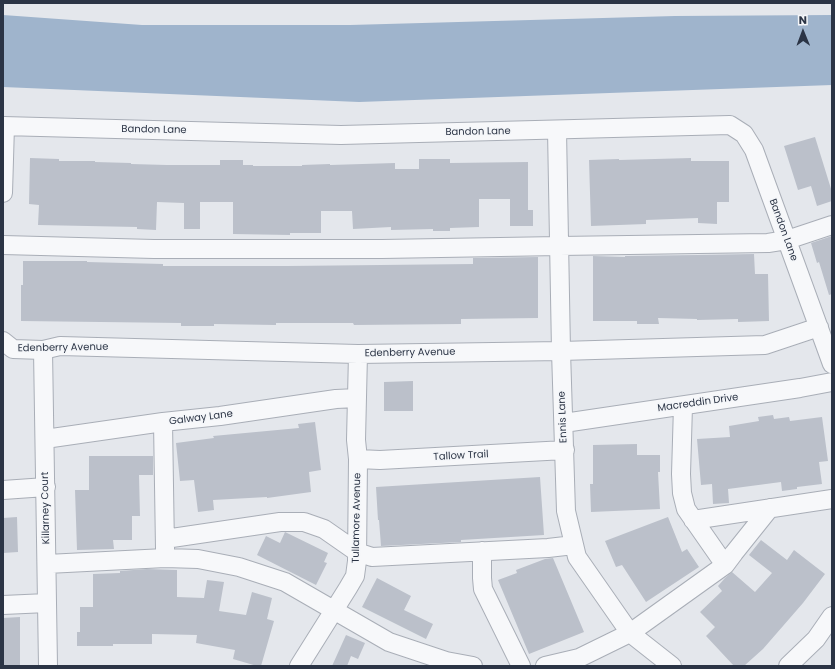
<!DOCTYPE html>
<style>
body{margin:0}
#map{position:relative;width:835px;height:669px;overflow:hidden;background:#e4e7ec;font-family:Poppins,sans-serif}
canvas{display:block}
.frame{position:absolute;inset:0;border:4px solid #2b3445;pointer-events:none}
.north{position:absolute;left:783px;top:12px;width:40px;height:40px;-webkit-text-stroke:3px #f4f6f9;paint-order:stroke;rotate:359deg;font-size:11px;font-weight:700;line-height:16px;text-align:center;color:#2b3445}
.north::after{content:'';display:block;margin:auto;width:14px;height:18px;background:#2b3445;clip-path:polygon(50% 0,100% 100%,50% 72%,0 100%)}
</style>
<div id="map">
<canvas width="835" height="669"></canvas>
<div class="frame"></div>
<div class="north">N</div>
</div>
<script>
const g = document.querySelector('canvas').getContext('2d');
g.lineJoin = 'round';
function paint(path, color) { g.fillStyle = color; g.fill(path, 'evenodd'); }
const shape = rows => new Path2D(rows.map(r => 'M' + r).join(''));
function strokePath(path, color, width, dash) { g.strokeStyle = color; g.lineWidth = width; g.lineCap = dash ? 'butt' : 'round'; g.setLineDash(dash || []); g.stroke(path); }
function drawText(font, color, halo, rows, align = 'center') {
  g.font = font + ' Poppins,sans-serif'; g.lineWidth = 3; g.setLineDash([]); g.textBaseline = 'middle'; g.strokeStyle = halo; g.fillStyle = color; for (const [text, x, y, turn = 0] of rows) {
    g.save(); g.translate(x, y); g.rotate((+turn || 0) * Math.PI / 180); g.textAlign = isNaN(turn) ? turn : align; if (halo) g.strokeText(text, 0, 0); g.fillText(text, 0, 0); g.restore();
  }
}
paint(shape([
 [3,15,142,25,350,25,675,16,832,15,832,85,359,102,3,87]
]), '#9fb4cc');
paint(shape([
 [815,137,832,192,832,201,817,206,811,186,798,190,784,146],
 [30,158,59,159,59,161,95,161,95,162,131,163,131,164,167,165,220,165,220,160,243,160,243,165,253,165,253,166,302,166,302,165,330,164,330,165,395,163,395,169,419,169,419,159,450,159,450,163,528,162,528,210,533,210,533,226,510,226,510,199,479,199,479,227,450,228,450,231,433,231,433,229,391,230,391,227,353,229,352,211,321,211,321,233,290,233,290,235,233,234,233,202,200,202,200,229,184,229,184,203,157,202,156,230,137,229,137,227,38,225,39,205,29,204],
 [691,158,691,161,729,161,729,202,717,202,717,224,698,223,698,218,646,220,646,224,591,226,589,160,619,159,619,160],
 [832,236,832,294,829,295,819,262,817,263,811,243],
 [754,254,755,274,768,274,769,321,738,322,738,319,697,320,697,319,658,318,659,324,637,324,637,321,593,321,593,256,625,257,625,256,697,255],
 [538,257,538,318,461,319,461,324,354,325,353,323,276,323,276,325,214,324,214,326,181,326,181,323,21,321,21,285,23,285,23,261,87,261,87,262,163,264,163,266,288,266,473,264,473,258],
 [413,381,413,411,384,411,384,382],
 [773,415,774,419,789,417,790,421,822,417,828,461,819,462,822,484,797,487,797,489,782,491,781,482,728,489,729,503,713,504,712,484,701,485,697,439,730,437,729,426,759,421,758,417],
 [315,422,321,470,309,472,311,492,267,498,267,497,213,500,214,510,198,512,194,480,180,481,176,443,214,438,213,436,299,428,298,424],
 [637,444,637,455,660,455,660,472,658,472,660,509,591,512,590,484,593,484,593,445],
 [89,456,153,456,153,475,139,475,140,516,132,516,132,540,113,540,114,549,77,550,75,490,89,490],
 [540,477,544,535,461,540,461,542,381,546,379,520,378,520,376,487],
 [17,517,18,552,3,553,3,518],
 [668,517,682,552,687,549,699,567,646,602,622,565,616,567,605,541],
 [285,532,328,553,324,562,327,563,316,585,257,555,266,536,280,543],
 [761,540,787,560,794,550,825,574,803,603,763,649,744,666,734,666,706,636,715,627,700,612,722,591,718,586,725,578,732,572,755,592,772,573,749,555],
 [553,558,584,632,529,654,498,580,517,573,516,570,545,559],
 [147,569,177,570,177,597,204,598,207,580,224,582,219,611,246,615,252,592,272,598,267,619,274,621,261,666,257,666,233,659,235,650,196,643,197,635,152,634,152,644,113,644,113,646,77,646,77,632,80,632,80,607,93,607,93,574,120,573,120,571],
 [377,578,411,596,404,610,433,624,426,639,362,607],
 [20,617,20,666,3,666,3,618],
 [346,635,365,643,358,659,351,656,347,666,332,666]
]), '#bbc0ca');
const minor = shape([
 [3,126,341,135,730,125,744,134,754,150,832,364],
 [557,130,561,351,566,511,577,557,630,633,672,666],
 [3,193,5,126],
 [3,245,154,249,382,249,559,246,768,243,787,240,832,225],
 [3,341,13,349,43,350,60,346,358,354,561,351,765,345,819,327],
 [43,350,48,666],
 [683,406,681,474,682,493,686,509,725,565],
 [163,422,165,549],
 [564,423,800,388,832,382],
 [45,439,163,422,220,416,336,399,357,398],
 [358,459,380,460,565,450],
 [3,490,46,487],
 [693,520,832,499],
 [165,539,280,522,304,522,324,529,357,552,372,557,548,548,574,545],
 [482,551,482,578,483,589,521,666],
 [47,564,165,558,198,559,239,567,285,582,389,642,446,661,473,666],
 [3,605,47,603],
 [299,666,348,588,355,576,357,561,358,459,356,440,358,354],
 [545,666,579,658,630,633,725,565,734,553,770,508],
 [788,666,816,639,832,616]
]);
strokePath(minor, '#a9aeb7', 20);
strokePath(minor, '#f7f8fa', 18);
drawText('10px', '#2b3445', '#f4f6f9', [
 ["Bandon Lane",154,130,1],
 ["Bandon Lane",478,132,-1],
 ["Bandon Lane",783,230,70],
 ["Edenberry Avenue",63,348,-1],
 ["Edenberry Avenue",410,353,-1],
 ["Macreddin Drive",698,403,-8],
 ["Ennis Lane",563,417,-92],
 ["Galway Lane",201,418,-7],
 ["Tallow Trail",461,456,-3],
 ["Killarney Court",46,508,-91],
 ["Tullamore Avenue",357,518,-89]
]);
</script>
